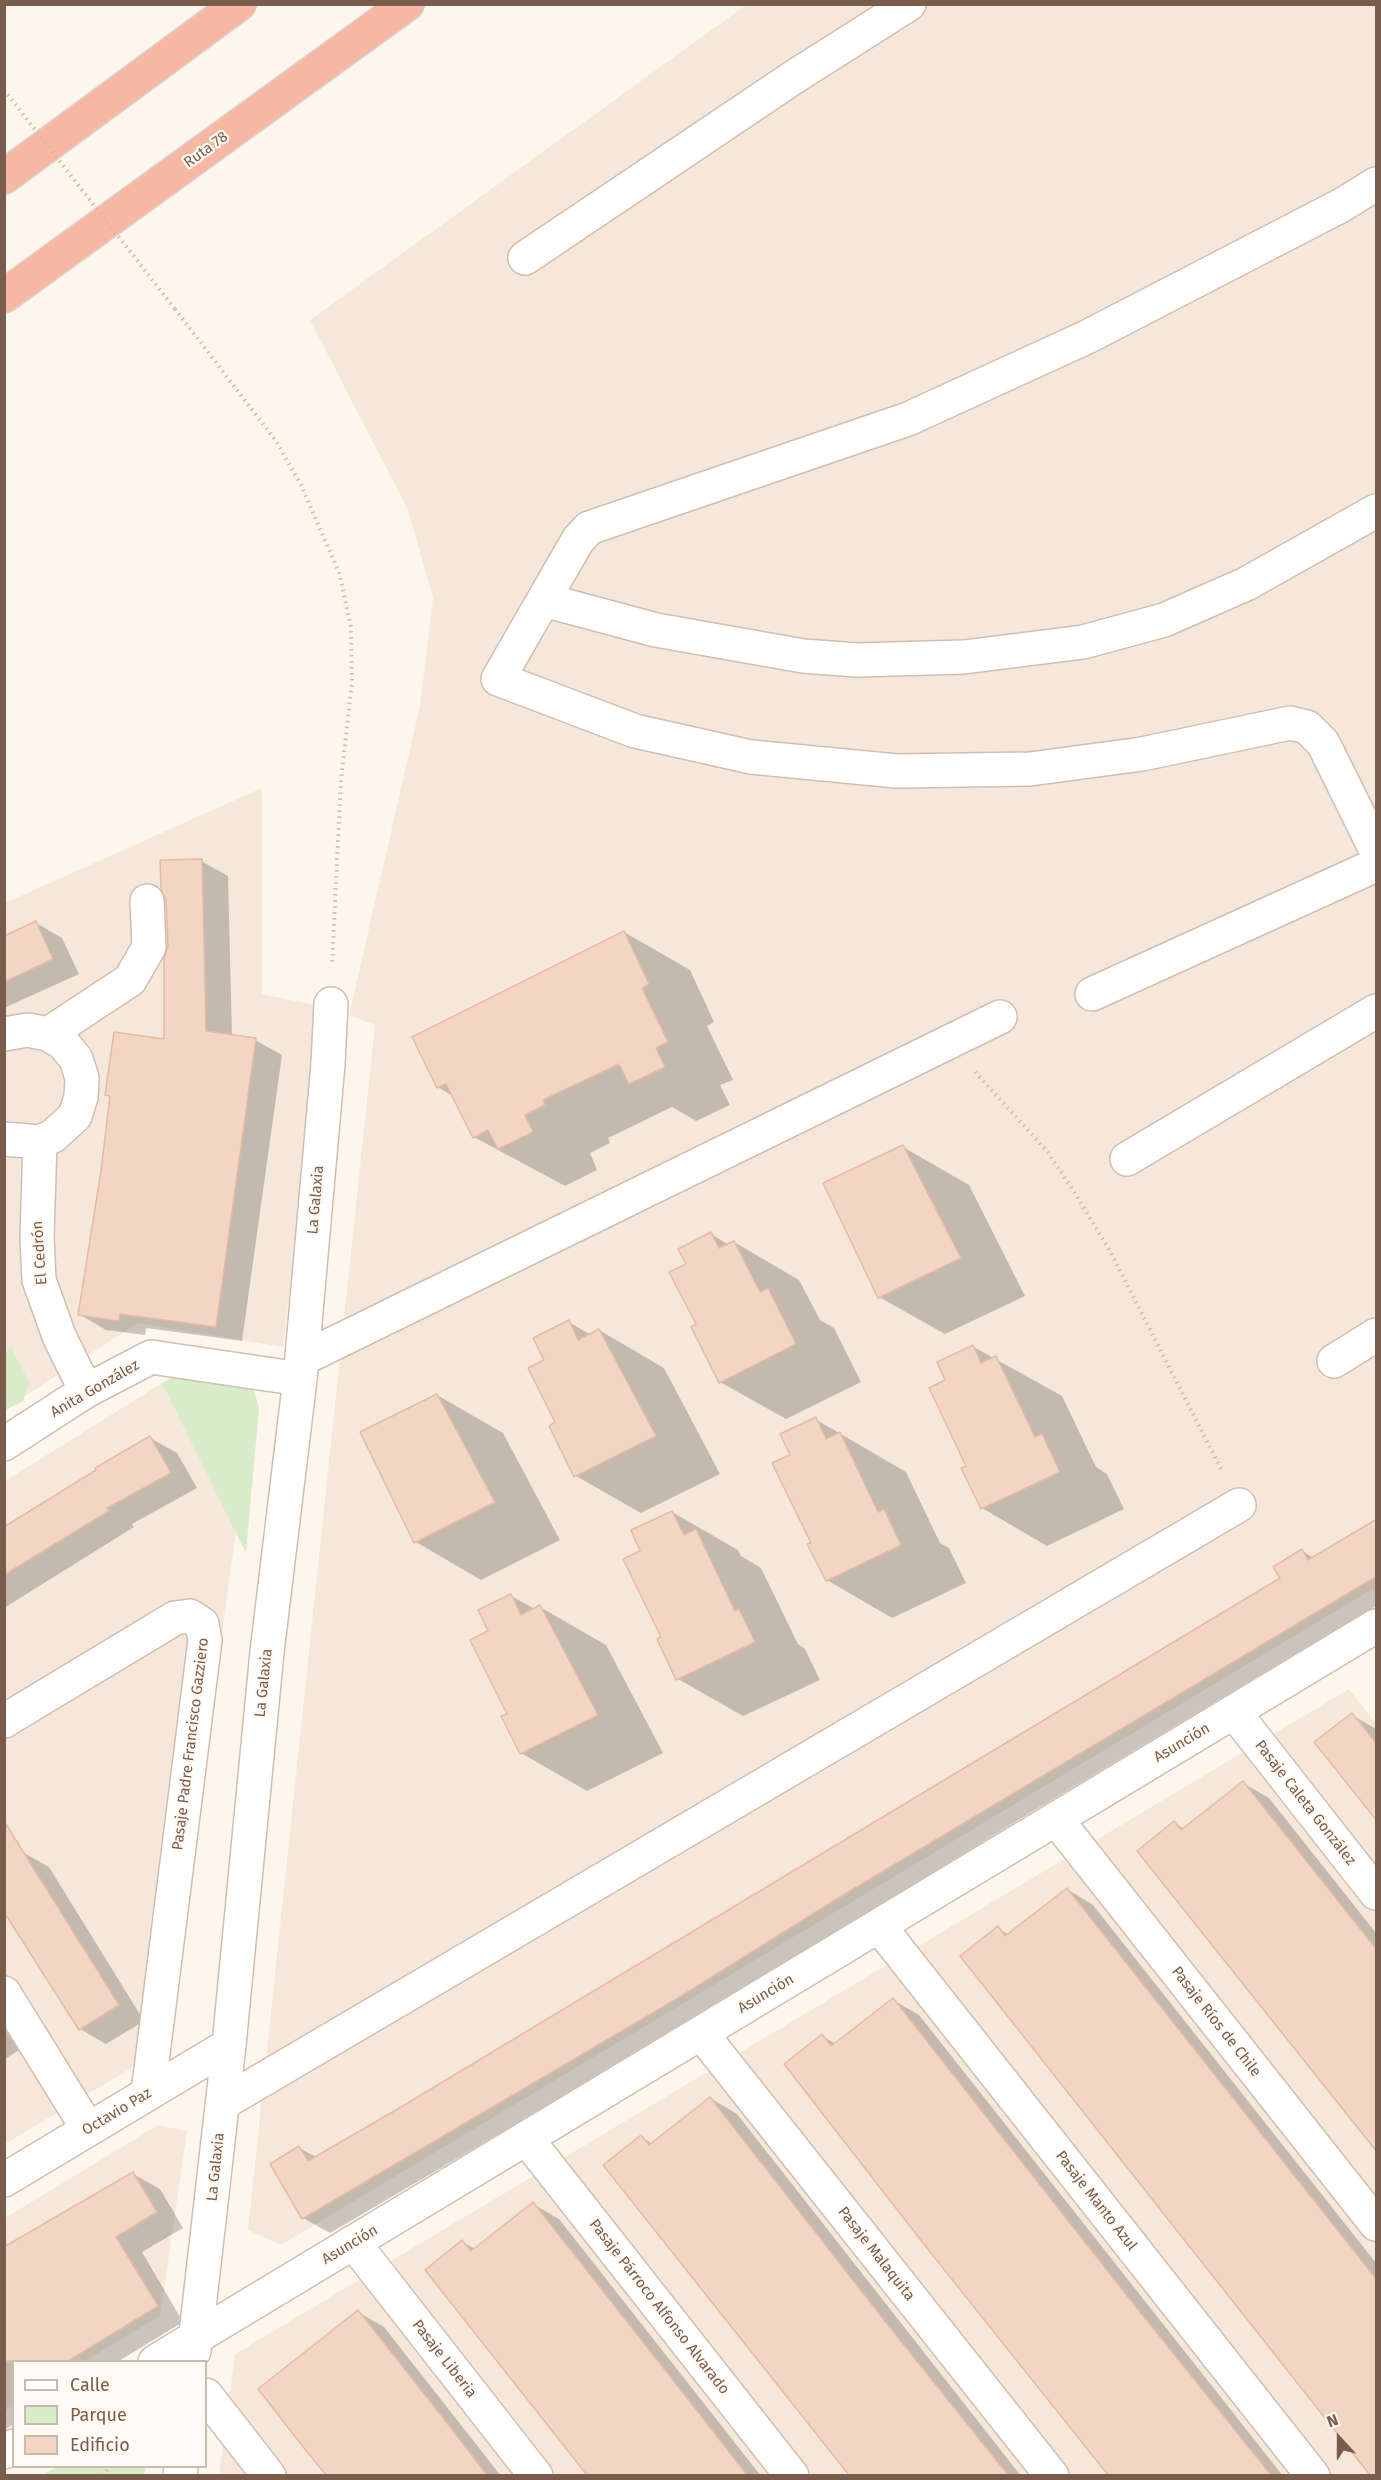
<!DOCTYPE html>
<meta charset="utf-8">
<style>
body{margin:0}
#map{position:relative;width:1381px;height:2480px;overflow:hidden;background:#fdf6ec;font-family:"Fira Sans",sans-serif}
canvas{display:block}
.frame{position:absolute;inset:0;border:6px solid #7a5c4d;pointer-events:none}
.legend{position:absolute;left:12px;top:2360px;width:195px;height:108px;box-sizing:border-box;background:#fffaf3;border:2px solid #cabbb1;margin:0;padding:8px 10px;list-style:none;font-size:18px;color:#7a5c4d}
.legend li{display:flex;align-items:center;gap:12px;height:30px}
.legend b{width:30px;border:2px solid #cabbb1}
.north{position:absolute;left:1309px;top:2408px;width:60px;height:60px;-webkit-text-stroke:4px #fffaf3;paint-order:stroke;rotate:339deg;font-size:16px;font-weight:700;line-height:24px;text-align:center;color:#7a5c4d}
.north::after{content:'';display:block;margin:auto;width:21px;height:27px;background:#7a5c4d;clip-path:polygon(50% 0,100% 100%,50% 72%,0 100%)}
</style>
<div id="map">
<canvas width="1381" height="2480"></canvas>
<div class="frame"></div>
<ul class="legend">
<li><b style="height:8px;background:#fff"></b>Calle</li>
<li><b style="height:16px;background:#d8ecc9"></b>Parque</li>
<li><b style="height:16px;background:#f3d5c3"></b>Edificio</li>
</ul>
<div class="north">N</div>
</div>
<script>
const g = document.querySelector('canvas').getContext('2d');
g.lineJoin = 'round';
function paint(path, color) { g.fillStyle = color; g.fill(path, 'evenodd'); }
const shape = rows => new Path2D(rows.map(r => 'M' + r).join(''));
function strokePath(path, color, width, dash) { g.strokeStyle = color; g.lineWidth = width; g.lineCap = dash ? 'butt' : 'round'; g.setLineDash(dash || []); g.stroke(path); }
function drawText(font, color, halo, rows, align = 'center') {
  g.font = font + ' "Fira Sans",sans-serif'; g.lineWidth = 4.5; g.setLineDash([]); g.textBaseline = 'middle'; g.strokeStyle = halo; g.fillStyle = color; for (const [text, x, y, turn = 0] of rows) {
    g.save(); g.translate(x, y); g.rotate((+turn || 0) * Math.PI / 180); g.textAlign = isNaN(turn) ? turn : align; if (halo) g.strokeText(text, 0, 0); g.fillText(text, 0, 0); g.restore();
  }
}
paint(shape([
 [746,5,1376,5,1376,1587,281,2245,248,2230,375,1025,349,1015,420,706,433,598,408,510,310,320],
 [262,788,262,994,324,1007,283,1347,138,1323,5,1409,5,903],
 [162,1383,240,1502,165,2048,5,2144,5,1481],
 [1349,1689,1376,1724,1376,2475,219,2476,235,2354],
 [158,2125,187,2131,160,2316,85,2361,14,2362,13,2405,5,2411,5,2218]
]), '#f5e8da');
paint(shape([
 [11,1347,29,1382,23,1401,5,1410,5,1354],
 [174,1376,254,1390,259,1408,246,1553,162,1383],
 [57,2467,57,2466,146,2467,144,2475,43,2475]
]), '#d8ecc9');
paint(shape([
 [201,861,228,876,232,1037,255,1040,282,1055,242,1341,146,1328,145,1335,106,1330,79,1314,112,1097,106,1094,166,1041],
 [36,923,62,938,79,974,4,1008,4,938],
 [624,932,690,970,714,1022,707,1026,733,1080,720,1085,730,1105,696,1121,672,1107,608,1138,610,1143,590,1153,597,1170,565,1186,474,1137,453,1096,438,1087],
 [903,1147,969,1185,1025,1296,945,1334,879,1297],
 [711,1234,729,1245,734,1242,799,1280,820,1320,834,1328,861,1382,786,1419,720,1382,698,1325,688,1265],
 [569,1322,591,1335,599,1330,664,1368,720,1474,641,1513,576,1476,557,1423,546,1361],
 [972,1346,1062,1396,1096,1467,1107,1474,1124,1509,1047,1546,982,1508,947,1381],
 [437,1395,503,1433,560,1540,481,1580,416,1542],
 [815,1419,906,1472,940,1543,949,1548,966,1583,892,1618,827,1580,813,1543,792,1455],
 [150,1438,177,1453,197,1488,132,1524,134,1527,4,1608,4,1529],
 [672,1512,738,1550,741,1556,761,1568,798,1644,805,1649,820,1680,743,1716,678,1679,664,1638,642,1551],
 [1376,1521,1376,1606,1015,1822,705,2013,330,2233,303,2218,299,2148,316,2157,658,1956,967,1766,1282,1579,1302,1551,1314,1558],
 [511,1596,535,1609,540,1607,606,1645,663,1753,587,1791,521,1753,509,1714,490,1632],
 [1352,1715,1376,1729,1376,1819],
 [1243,1783,1269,1798,1376,1933,1376,2151,1174,1823,1185,1829],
 [22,1852,49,1867,144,2021,106,2044,80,2029],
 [1067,1889,1093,1905,1376,2263,1376,2476,1373,2476,962,1956,998,1928,1009,1935],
 [893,2000,919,2015,1283,2476,1111,2476,787,2064,822,2036,836,2044],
 [4,2028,19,2050,4,2060],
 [710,2098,737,2114,1021,2476,850,2476,606,2165,641,2137,653,2144],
 [133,2174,160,2189,183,2228,142,2252,183,2322,117,2362,14,2362,14,2424,4,2430,4,2250],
 [533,2204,559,2219,761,2476,589,2476,427,2270,462,2242,476,2249],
 [358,2312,384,2327,501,2476,328,2476,260,2389]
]), '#0003');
const building = shape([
 [202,859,206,1031,256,1038,216,1327,120,1314,119,1321,78,1315,101,1171,110,1096,105,1095,114,1032,164,1039,164,958,168,946,166,900,161,889,160,860,202,859],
 [36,921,53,959,4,982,4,936,36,921],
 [624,931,649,984,642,988,668,1042,656,1048,665,1067,629,1084,619,1064,543,1100,545,1105,525,1115,533,1132,498,1149,488,1130,473,1138,446,1084,437,1088,412,1037,624,931],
 [903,1145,961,1258,878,1298,823,1183,903,1145],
 [711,1232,719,1248,734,1241,760,1292,768,1288,796,1344,719,1383,691,1327,696,1324,669,1272,686,1264,678,1249,711,1232],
 [569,1320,578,1340,599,1329,656,1436,574,1477,549,1426,555,1422,528,1368,544,1360,533,1338,569,1320],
 [973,1345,981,1363,996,1356,1035,1437,1042,1434,1060,1472,981,1509,961,1468,966,1466,929,1388,945,1380,937,1362,973,1345],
 [437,1394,495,1502,414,1543,360,1432,437,1394],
 [816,1417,826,1439,840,1432,878,1512,884,1509,901,1545,826,1581,807,1544,811,1543,772,1463,790,1455,780,1434,816,1417],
 [150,1436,171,1473,107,1508,109,1511,4,1575,4,1527,96,1470,95,1468,150,1436],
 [672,1511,684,1535,696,1529,735,1611,739,1609,755,1642,676,1680,657,1639,661,1637,623,1559,640,1551,631,1530,672,1511],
 [1377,1519,1377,1576,835,1900,678,1998,302,2219,270,2164,299,2146,308,2161,401,2107,1280,1578,1273,1567,1302,1549,1308,1560,1377,1519],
 [511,1594,521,1615,540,1605,598,1715,520,1754,501,1716,507,1714,470,1640,488,1631,478,1610,511,1594],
 [1352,1713,1377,1744,1377,1821,1314,1742,1352,1713],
 [1243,1781,1377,1950,1377,2152,1137,1851,1174,1821,1181,1830,1243,1781],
 [4,1821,119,2005,79,2030,4,1912,4,1821],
 [1067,1888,1377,2280,1377,2475,1370,2475,960,1956,998,1926,1005,1936,1067,1888],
 [893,1998,1132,2302,1271,2475,1108,2475,923,2243,784,2064,822,2034,831,2046,893,1998],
 [710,2097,884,2320,1008,2475,849,2475,603,2165,641,2135,649,2145,710,2097],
 [133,2172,157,2212,116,2237,158,2306,68,2361,4,2361,4,2247,133,2172],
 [533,2202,709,2426,747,2475,587,2475,425,2270,462,2240,471,2251,533,2202],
 [358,2310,444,2419,487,2475,326,2475,304,2448,258,2389,358,2310]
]);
paint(building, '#f3d5c3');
strokePath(building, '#e6bba3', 1.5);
const minor = shape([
 [1376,184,1342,205,1087,337,908,419,589,528,578,540,498,679,635,731,751,757,897,771,1030,769,1142,754,1290,723,1307,727,1323,743,1376,850],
 [525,258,794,77,909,4],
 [544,600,656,630,803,656,857,660,964,657,1083,642,1164,620,1246,584,1376,511],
 [1092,994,1376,865],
 [4,1034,28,1030,48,1034,63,1043,76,1059,82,1078,81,1097,75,1116,53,1136,40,1142,4,1139],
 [48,1034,130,980,149,947,147,901],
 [40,1142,37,1236,39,1280,59,1336,86,1391],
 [1127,1159,1376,1011],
 [302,1359,1000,1017],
 [1334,1361,1376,1335],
 [4,1444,86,1391,151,1357,300,1379],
 [1234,1712,1376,1893],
 [4,1721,175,1618,190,1616,202,1624,205,1640,148,2093],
 [1056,1819,1376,2224],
 [879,1926,1313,2476],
 [4,1993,88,2129],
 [701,2033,1052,2476],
 [223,2103,1239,1505],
 [526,2138,792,2476],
 [4,2180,229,2045],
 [353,2242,536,2476],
 [194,2351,229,2045,267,1652,300,1379,328,1064,331,1004],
 [155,2362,1376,1626],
 [206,2395,269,2476],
 [4,2452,14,2446],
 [180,2476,181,2466]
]);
const highway = shape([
 [4,177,239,4],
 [4,296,407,4]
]);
strokePath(minor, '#d1beb0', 36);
strokePath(highway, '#dad1cd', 36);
strokePath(shape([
 [175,309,276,441,301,485,339,572,351,627,352,682,341,779,332,965],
 [975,1072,1046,1150,1073,1190,1110,1251,1221,1469],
 [103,2476,110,2466]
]), '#d9b8a5', 4, [1.5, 4.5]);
strokePath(minor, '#fff', 33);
strokePath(highway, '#f7b7a3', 33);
strokePath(shape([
 [4,90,175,309]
]), '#d9b8a5', 4, [1.5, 4.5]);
drawText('15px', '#7a5c4d', '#fffaf3', [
 ["Ruta 78",206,150,-36],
 ["La Galaxia",316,1200,-85],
 ["El Cedrón",40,1253,-94],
 ["Anita González",95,1389,-30],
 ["La Galaxia",264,1683,-84],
 ["Asunción",1182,1743,-31],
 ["Pasaje Padre Francisco Gazziero",191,1744,-83],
 ["Pasaje Caleta González",1305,1803,52],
 ["Asunción",766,1994,-31],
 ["Pasaje Ríos de Chile",1216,2022,52],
 ["Octavio Paz",117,2112,-31],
 ["La Galaxia",216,2167,-84],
 ["Pasaje Manto Azul",1096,2201,52],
 ["Asunción",350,2245,-31],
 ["Pasaje Malaquita",876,2254,52],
 ["Pasaje Párroco Alfonso Alvarado",659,2307,52],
 ["Pasaje Liberia",444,2359,52]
]);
</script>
